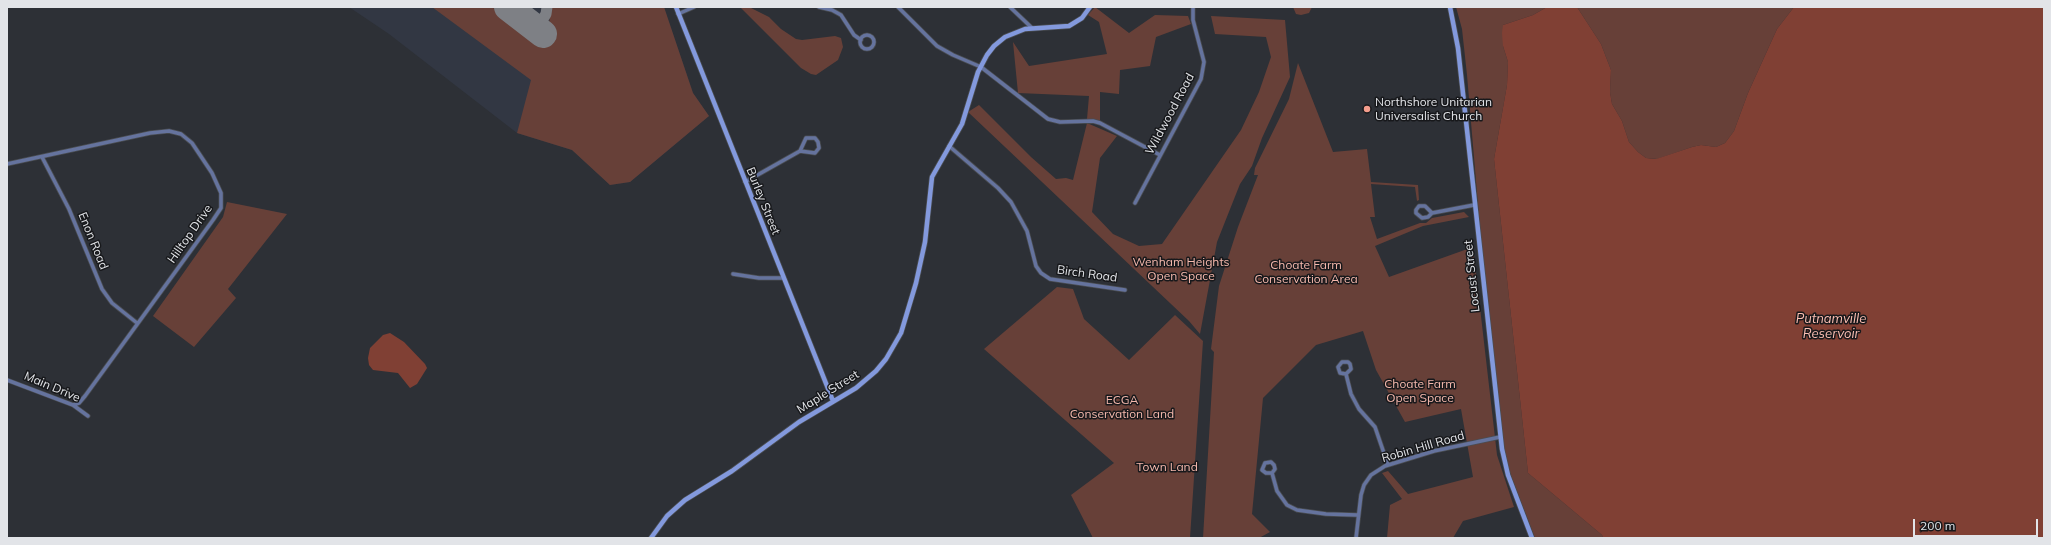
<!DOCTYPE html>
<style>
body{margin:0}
#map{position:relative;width:2051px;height:545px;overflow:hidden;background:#2d3036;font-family:Mulish,sans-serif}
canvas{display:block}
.frame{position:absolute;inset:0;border:8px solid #e2e4e8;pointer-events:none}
.scale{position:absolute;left:1913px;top:519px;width:125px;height:18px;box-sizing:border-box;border:2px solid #e2e4e8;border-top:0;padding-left:5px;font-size:12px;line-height:14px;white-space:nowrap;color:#e2e4e8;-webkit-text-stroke:3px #17181b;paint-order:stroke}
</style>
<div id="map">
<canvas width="2051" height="545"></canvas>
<div class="frame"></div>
<div class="scale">200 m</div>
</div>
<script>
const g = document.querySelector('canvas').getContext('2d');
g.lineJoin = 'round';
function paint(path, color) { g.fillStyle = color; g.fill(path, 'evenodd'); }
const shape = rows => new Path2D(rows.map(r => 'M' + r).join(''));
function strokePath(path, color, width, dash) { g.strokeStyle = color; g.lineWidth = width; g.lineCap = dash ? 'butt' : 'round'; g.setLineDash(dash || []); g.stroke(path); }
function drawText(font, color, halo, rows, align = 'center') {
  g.font = font + ' Mulish,sans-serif'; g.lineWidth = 3; g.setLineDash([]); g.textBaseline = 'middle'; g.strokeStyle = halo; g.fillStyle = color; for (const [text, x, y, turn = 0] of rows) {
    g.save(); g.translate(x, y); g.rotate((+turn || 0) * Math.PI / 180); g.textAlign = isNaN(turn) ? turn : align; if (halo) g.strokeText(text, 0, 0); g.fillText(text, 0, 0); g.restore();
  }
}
paint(shape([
 [349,7,664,7,693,93,709,116,630,182,610,185,572,150,517,133,389,34]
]), '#323743');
paint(shape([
 [432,7,492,7,538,41,549,25,551,7,664,7,693,93,709,116,630,182,610,185,572,150,517,133,531,80],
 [740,7,749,7,769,17,781,29,796,39,802,40,835,36,841,38,843,47,838,60,816,75,811,74,801,68],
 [1095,7,1129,33,1155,15,1188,16,1191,24,1156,37,1150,66,1120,70,1119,94,1100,92,1100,121,1087,119,1089,96,1018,93,1013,42,1029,66,1107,54,1099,22,1088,15],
 [1293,7,1312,7,1309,13,1301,15,1296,14],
 [1456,7,1547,7,1533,15,1503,25,1503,46,1508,62,1507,85,1494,159,1528,473,1602,535,1603,538,1535,538,1508,468,1501,437,1481,240,1467,75,1462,29],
 [1577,7,1794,7,1777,29,1748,93,1734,131,1725,143,1716,147,1701,145,1692,147,1657,159,1646,158,1638,152,1629,142,1622,121,1612,104,1610,92,1611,70,1601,44],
 [1211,16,1285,20,1290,77,1262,138,1252,166,1240,184,1217,242,1200,334,1189,321,968,112,979,105,1031,157,1056,179,1066,178,1073,180,1087,123,1117,136,1100,158,1092,212,1113,234,1139,246,1162,244,1241,130,1259,92,1271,57,1266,37,1215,34],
 [1298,63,1333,152,1367,149,1371,182,1418,185,1419,200,1417,201,1415,187,1371,184,1375,217,1370,217,1377,239,1420,223,1426,223,1432,218,1464,212,1469,217,1423,226,1375,246,1389,277,1473,247,1497,455,1514,507,1463,521,1453,538,1387,538,1390,505,1402,499,1382,473,1388,471,1408,494,1473,477,1461,409,1405,422,1376,370,1363,331,1316,345,1263,398,1252,514,1270,532,1259,538,1203,538,1214,352,1211,349,1219,286,1238,227,1258,175,1254,175,1255,168,1289,99],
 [227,202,287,214,228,289,236,298,194,347,153,316,223,217],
 [1057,287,1073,289,1084,319,1129,360,1175,315,1203,341,1190,538,1093,538,1071,495,1114,463,984,349]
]), '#674038');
paint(shape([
 [1547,7,1577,7,1601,44,1611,70,1610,92,1612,104,1622,121,1629,142,1638,152,1646,158,1656,159,1692,147,1701,145,1716,147,1725,143,1734,131,1748,93,1777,29,1794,7,2044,8,2044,538,1603,538,1602,535,1528,473,1494,159,1507,85,1508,62,1503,46,1502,33,1503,25,1533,15],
 [390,333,404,342,425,364,427,368,417,384,410,388,398,373,373,370,369,365,368,358,370,348,383,335]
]), '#804034');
strokePath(shape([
 [529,23,541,22,546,14,547,7]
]), '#7e8085', 11);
strokePath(shape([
 [508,7,543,34]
]), '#7e8085', 28);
const minor = shape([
 [819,7,832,10,841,15,854,35,861,40],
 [898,7,937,46,953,55,981,67,1048,119,1060,122,1093,121,1100,123,1160,155],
 [1010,7,1032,28],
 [678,14,694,7],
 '860 42a7 7 0 1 1 14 0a7 7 0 1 1-14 0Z',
 [949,146,998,188,1011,202,1027,231,1036,266,1041,273,1050,279,1125,290],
 [42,157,69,209,102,289,112,303,137,323],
 [7,164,150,133,169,131,181,134,192,143,212,173,221,193,221,208,213,220,85,396,79,403,73,405],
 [745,182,800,151,806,138,815,138,818,142,819,148,815,153,800,151],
 [1135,203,1201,79,1204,62,1193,20,1193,7],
 [1432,213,1428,217,1422,218,1416,213,1416,210,1419,206,1425,206,1432,213,1474,205],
 [733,274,759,278,783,278],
 [1346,374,1340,373,1338,367,1342,362,1348,362,1350,364,1351,369,1346,374,1351,394,1359,409,1375,427,1388,465],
 [7,380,73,405,88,416],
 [1272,473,1266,473,1262,470,1265,463,1271,462,1274,465,1275,469,1272,473,1277,491,1287,505,1297,510,1326,514,1357,515],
 [1356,538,1361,495,1364,485,1371,475,1385,466,1434,451,1500,437]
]);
const secondary = shape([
 [676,7,833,401],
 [1450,7,1458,48,1502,449,1508,475,1532,538],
 [651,538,667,516,685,500,732,471,799,422,856,388,876,371,886,359,901,333,916,283,925,242,932,177,962,124,978,72,987,55,994,46,1005,37,1025,29,1069,26,1082,18,1090,7]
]);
strokePath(minor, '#4a4d52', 5);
strokePath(secondary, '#4a4d52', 6);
strokePath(minor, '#65739e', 3.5);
strokePath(secondary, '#8399dd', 4.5);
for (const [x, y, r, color] of [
 [1367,109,4,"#f49d8c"]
]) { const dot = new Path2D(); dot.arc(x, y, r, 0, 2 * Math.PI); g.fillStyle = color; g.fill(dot); strokePath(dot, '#17181b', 1.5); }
drawText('12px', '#e2e4e8', '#17181b', [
 ["Northshore Unitarian",1375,102],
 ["Universalist Church",1375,116]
], 'left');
drawText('12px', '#e2e4e8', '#17181b', [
 ["Wildwood Road",1170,114,-62],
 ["Burley Street",763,201,68],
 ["Hilltop Drive",190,234,-55],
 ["Enon Road",93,241,68],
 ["Birch Road",1087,274,8],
 ["Locust Street",1472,276,-96],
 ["Main Drive",52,387,23],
 ["Maple Street",828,392,-32],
 ["Robin Hill Road",1423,447,-16]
]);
drawText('12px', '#f6b9ad', '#17181b', [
 ["Wenham Heights",1181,262],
 ["Open Space",1181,276],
 ["Choate Farm",1306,265],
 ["Conservation Area",1306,279],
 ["Choate Farm",1420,384],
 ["Open Space",1420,398],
 ["ECGA",1122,400],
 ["Conservation Land",1122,414],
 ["Town Land",1167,467]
]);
drawText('italic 13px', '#fcbfb3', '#17181b', [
 ["Putnamville",1831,319],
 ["Reservoir",1831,334]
]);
</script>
